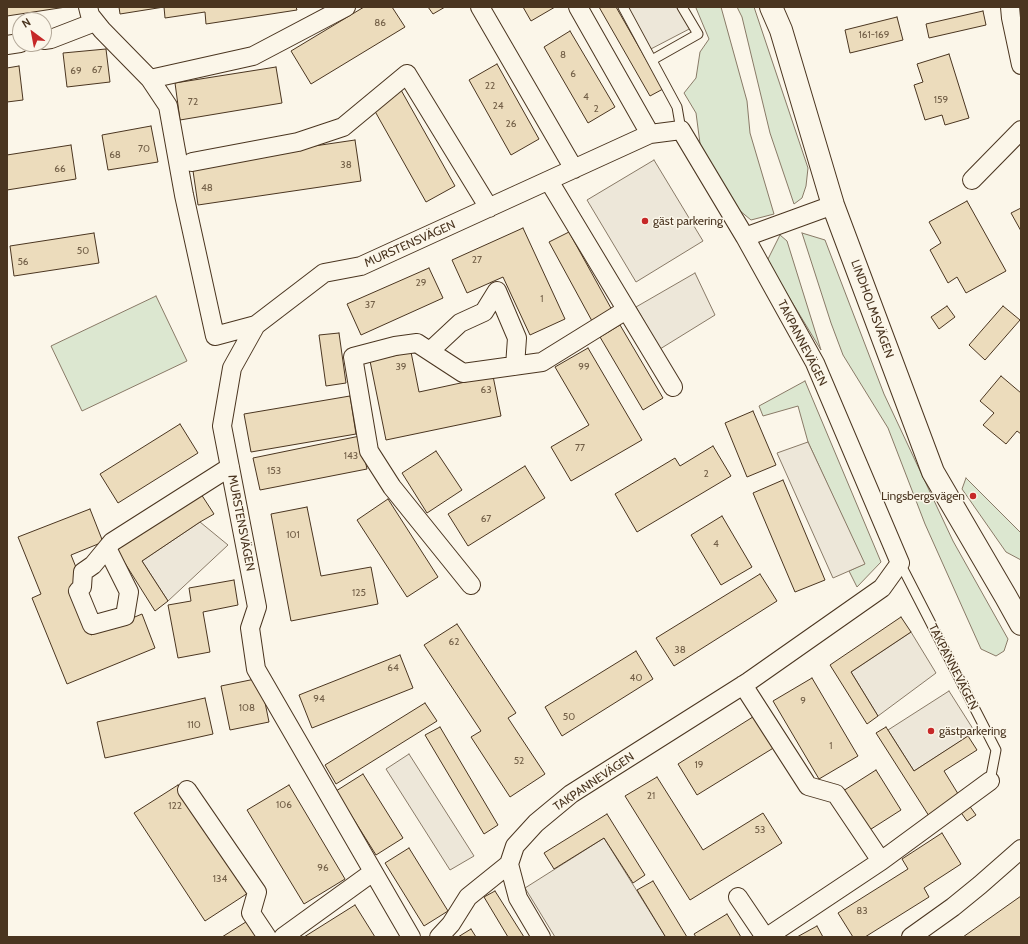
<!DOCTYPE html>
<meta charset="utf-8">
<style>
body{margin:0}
#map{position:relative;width:1028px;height:944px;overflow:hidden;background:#fbf6e9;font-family:Cabin,sans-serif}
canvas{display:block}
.frame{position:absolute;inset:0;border:8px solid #4a3520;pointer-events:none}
.north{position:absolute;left:12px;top:12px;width:40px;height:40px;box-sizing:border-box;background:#fbf6e9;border:1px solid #b4a999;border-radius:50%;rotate:328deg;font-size:11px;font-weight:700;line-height:16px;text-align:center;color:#4a3520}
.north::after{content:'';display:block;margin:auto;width:14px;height:18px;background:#c62828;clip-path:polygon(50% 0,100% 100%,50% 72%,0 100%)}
</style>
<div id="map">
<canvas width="1028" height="944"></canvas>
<div class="frame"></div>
<div class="north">N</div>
</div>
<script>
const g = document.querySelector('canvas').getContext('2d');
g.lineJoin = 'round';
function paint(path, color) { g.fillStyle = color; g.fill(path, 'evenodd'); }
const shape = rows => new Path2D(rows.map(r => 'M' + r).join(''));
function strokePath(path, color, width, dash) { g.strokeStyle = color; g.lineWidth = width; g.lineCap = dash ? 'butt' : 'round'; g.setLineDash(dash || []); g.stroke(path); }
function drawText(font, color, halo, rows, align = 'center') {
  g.font = font + ' Cabin,sans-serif'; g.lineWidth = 3; g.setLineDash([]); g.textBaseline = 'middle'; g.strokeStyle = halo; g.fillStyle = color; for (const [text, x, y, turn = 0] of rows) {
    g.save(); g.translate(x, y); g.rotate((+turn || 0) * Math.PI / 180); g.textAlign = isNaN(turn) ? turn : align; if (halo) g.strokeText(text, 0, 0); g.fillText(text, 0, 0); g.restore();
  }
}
const green = shape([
 [698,7,721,7,747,101,750,133,774,214,751,220,739,210,701,151,696,113,684,93,696,78,700,52,709,39,696,8,698,7],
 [737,7,754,7,808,168,806,186,802,198,794,204,770,133,742,17,737,7],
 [802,233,825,240,884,394,953,541,1008,639,1004,651,996,656,981,649,925,524,888,428,843,355,831,323,802,233],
 [780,235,787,241,821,350,767,261,780,235],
 [156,296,187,361,82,411,51,346,156,296],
 [805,381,881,562,857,587,849,571,864,564,808,442,798,406,763,416,759,406,805,381],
 [966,478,1021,533,1021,560,1006,552,962,489,966,478]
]);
paint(green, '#dce7d0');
strokePath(green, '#887966', 1);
const parking = shape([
 [622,7,684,7,695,26,647,51,622,7],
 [654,160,703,241,636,282,587,200,654,160],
 [695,273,715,315,660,349,636,307,695,273],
 [808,442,865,564,833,578,777,453,808,442],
 [200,522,228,545,168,601,142,561,200,522],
 [911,632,936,673,878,716,851,672,911,632],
 [949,691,975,732,914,771,888,730,949,691],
 [409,754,474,856,450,870,386,769,409,754],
 [604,838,665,936,663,937,555,937,525,888,604,838]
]);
paint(parking, '#ede7d9');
strokePath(parking, '#887966', 1);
const building = shape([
 [7,7,66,7,7,16,7,7],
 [119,7,296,7,297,10,206,24,205,12,165,18,164,7,120,14,119,7],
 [364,7,392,7,405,27,311,84,291,51,364,7],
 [428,7,445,7,433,14,428,7],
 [523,7,555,7,531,21,523,7],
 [599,7,616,7,663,89,650,96,599,7],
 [983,11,986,25,929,38,926,24,983,11],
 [897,17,903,40,850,53,845,30,897,17],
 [570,31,615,107,588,123,544,47,570,31],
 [106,49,110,82,67,87,63,53,106,49],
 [949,54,969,118,945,125,942,115,925,120,914,85,923,82,917,64,949,54],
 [497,64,539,139,511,155,469,80,497,64],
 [19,66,23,100,7,102,7,68,19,66],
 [276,67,282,103,180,120,175,83,276,67],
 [401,90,455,186,426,202,372,106,401,90],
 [151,126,158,162,108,170,102,135,151,126],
 [355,140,361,181,198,205,192,164,355,140],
 [71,145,76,179,7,190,7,155,71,145],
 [967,201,1006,271,966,293,957,277,948,283,930,250,941,243,929,222,967,201],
 [1021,208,1021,231,1011,213,1021,208],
 [523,228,565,319,530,335,503,277,467,293,452,260,523,228],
 [569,232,612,310,592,321,549,242,569,232],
 [94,233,99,263,14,276,10,246,94,233],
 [429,268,443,298,361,335,347,304,429,268],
 [947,306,955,317,939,329,931,317,947,306],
 [1003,306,1020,320,985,360,969,345,1003,306],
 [620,325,663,398,643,410,600,337,620,325],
 [339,333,346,383,326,386,319,335,339,333],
 [588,348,642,440,571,481,551,447,589,425,555,367,588,348],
 [411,352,419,392,493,376,501,416,386,440,370,361,411,352],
 [1001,376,1021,393,1021,434,1017,431,1006,444,983,425,994,413,980,401,1001,376],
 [350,396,356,434,251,452,244,414,350,396],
 [753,411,776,465,747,477,725,423,753,411],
 [180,424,198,453,118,503,100,474,180,424],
 [360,436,367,469,260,490,253,458,360,436],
 [713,446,731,476,637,532,615,494,675,458,680,466,713,446],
 [436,451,462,490,427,513,402,473,436,451],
 [525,466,545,498,468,546,448,514,525,466],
 [783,480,825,580,795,592,753,493,783,480],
 [201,494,214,514,200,522,142,561,168,601,155,611,116,549,201,494],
 [388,499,438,577,407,597,357,520,388,499],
 [307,507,321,576,371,567,378,604,291,621,271,514,307,507],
 [90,509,103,542,71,555,82,582,71,586,91,635,142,614,155,648,67,684,32,598,41,594,18,537,90,509],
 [722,516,752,567,721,585,691,535,722,516],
 [760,574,777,601,674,666,656,638,760,574],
 [234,580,238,605,203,612,210,652,178,658,168,605,191,601,189,588,234,580],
 [901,617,911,632,851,672,878,716,867,724,830,665,901,617],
 [457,624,516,713,508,718,545,774,510,797,471,737,481,731,424,645,457,624],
 [636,651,653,679,562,736,545,707,636,651],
 [400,655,413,688,312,728,299,695,400,655],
 [260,678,269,722,230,730,221,686,260,678],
 [812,678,858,756,819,779,773,701,812,678],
 [205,698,213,734,105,758,97,722,205,698],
 [425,703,437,721,336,784,325,765,425,703],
 [756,715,775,747,697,795,678,764,756,715],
 [440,727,498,825,484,834,425,735,440,727],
 [886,727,914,771,968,736,977,750,944,771,960,797,929,816,876,733,886,727],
 [876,770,901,810,868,831,843,791,876,770],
 [363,774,403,838,376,855,336,791,363,774],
 [657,777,703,850,763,813,782,843,690,900,625,796,657,777],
 [178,785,248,893,205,921,134,813,178,785],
 [289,785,345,879,304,904,247,810,289,785],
 [966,801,976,815,967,821,957,807,966,801],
 [607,814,645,875,633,883,604,838,554,869,544,853,607,814],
 [942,833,961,864,924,888,929,897,865,937,853,937,838,913,908,869,902,859,942,833],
 [409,848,448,911,424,926,385,863,409,848],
 [653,881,687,937,663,937,665,936,637,890,653,881],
 [495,891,524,937,508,937,484,897,495,891],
 [1021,896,1021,937,963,937,1021,896],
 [355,905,375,937,304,937,355,905],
 [727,914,741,937,696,937,694,934,727,914],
 [249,920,260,937,222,937,249,920],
 [817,926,823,937,797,937,817,926],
 [471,929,476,937,458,937,471,929]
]);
paint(building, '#ecdcbc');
strokePath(building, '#4a3520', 1);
const lane = shape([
 [623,7,677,107,681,130],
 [652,60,698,34,682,7],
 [900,563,996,750,990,781]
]);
const street = shape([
 [88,7,90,15,102,30,150,79,168,106,184,195,215,336,256,325],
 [480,7,574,169],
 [578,7,650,134],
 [1010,7,1011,18,1021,65],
 [44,40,51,39,95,22],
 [7,45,20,43],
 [150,79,253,56,346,7],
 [192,162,298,142,343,127,407,74,489,208],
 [972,180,1021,130],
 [549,181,673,387],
 [745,237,833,205],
 [430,351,460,323,484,312,497,291,517,338,515,366],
 [107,548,129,592,125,616,92,625,78,591,82,587,83,572,93,565,107,548,112,542,230,467],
 [471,585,392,487,369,451,353,357,395,346,417,343,463,373,542,362,626,310],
 [743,685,808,786,836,794,881,861],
 [187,790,257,892,251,913,267,937],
 [738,897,765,937],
 [283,937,373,872],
 [411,937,256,669,250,628,257,607,222,426,232,368,256,325,324,273,361,266,650,134,681,130,745,237,815,363,900,563,882,588,748,682,571,794,536,823,515,846,509,864,518,898,541,937],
 [439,937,451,924,468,897,509,864],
 [767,937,881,861,990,781],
 [911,937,953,907,980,885,1021,849]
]);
const secondary = shape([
 [771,7,781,30,833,205,933,472,1006,597,1021,624]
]);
strokePath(lane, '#4a3520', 11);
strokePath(street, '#4a3520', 20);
strokePath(secondary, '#4a3520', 24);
strokePath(lane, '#fbf6e9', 9);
strokePath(street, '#fbf6e9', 18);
strokePath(secondary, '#fbf6e9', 22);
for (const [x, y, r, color] of [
 [645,221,4,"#c62828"],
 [973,496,4,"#c62828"],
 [931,731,4,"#c62828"]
]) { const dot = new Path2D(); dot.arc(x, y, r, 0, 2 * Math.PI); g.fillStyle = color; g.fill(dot); strokePath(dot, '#fbf6e9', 1.5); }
drawText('10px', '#725f47', null, [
 ["86",380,23],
 ["161-169",874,35],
 ["8",563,55],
 ["67",97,70],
 ["69",76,71],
 ["6",573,74],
 ["22",490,86],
 ["4",586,97],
 ["159",941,100],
 ["72",193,102],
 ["24",498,106],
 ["2",596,109],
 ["26",511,124],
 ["70",144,149],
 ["68",115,155],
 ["38",346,165],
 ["66",60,169],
 ["48",207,188],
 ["50",83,251],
 ["27",477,260],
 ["56",23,262],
 ["29",421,283],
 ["1",542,299],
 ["37",370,305],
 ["39",401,367],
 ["99",584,367],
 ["63",486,390],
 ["77",580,448],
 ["143",351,456],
 ["153",274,471],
 ["2",706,474],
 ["67",486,519],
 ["101",293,535],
 ["4",716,544],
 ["125",359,593],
 ["62",454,642],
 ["38",680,650],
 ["64",393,668],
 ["40",636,678],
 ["94",319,699],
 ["9",803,701],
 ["108",247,708],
 ["50",569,717],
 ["110",194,725],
 ["1",831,746],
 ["52",519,761],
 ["19",699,765],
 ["21",651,796],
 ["106",284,805],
 ["122",175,806],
 ["53",760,830],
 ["96",323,868],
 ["134",220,879],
 ["83",862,911]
]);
drawText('12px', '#4a3520', '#fbf6e9', [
 ["gäst parkering",653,221],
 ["Lingsbergsvägen",965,496,"right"],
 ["gästparkering",939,731]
], 'left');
drawText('12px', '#4a3520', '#fbf6e9', [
 ["MURSTENSVÄGEN",410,244,-24],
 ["LINDHOLMSVÄGEN",872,309,70],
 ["TAKPANNEVÄGEN",802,343,63],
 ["MURSTENSVÄGEN",241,523,79],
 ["TAKPANNEVÄGEN",953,667,63],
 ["TAKPANNEVÄGEN",594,782,-34]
]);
</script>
